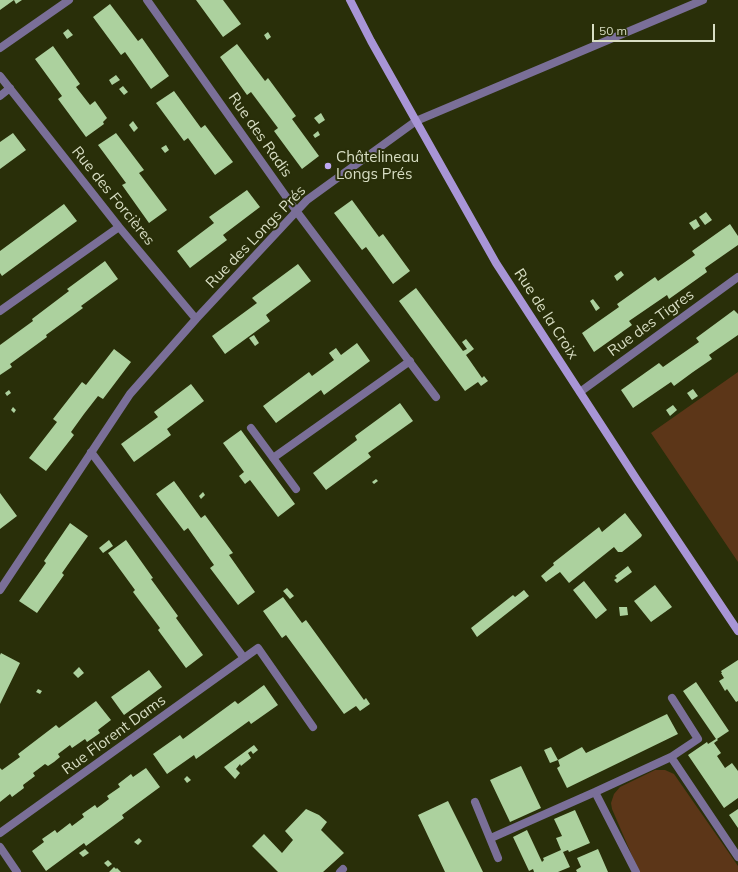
<!DOCTYPE html>
<meta charset="utf-8">
<style>
body{margin:0}
#map{position:relative;width:738px;height:872px;overflow:hidden;background:#292f09;font-family:Mulish,sans-serif}
canvas{display:block}
.scale{position:absolute;left:592px;top:24px;width:123px;height:18px;box-sizing:border-box;border:2px solid #d8dec4;border-top:0;padding-left:5px;font-size:12px;line-height:14px;white-space:nowrap;color:#d8dec4;-webkit-text-stroke:3px #292f09;paint-order:stroke}
</style>
<div id="map">
<canvas width="738" height="872"></canvas>
<div class="scale">50 m</div>
</div>
<script>
const g = document.querySelector('canvas').getContext('2d');
g.lineJoin = 'round';
function paint(path, color) { g.fillStyle = color; g.fill(path, 'evenodd'); }
const shape = rows => new Path2D(rows.map(r => 'M' + r).join(''));
function strokePath(path, color, width, dash) { g.strokeStyle = color; g.lineWidth = width; g.lineCap = dash ? 'butt' : 'round'; g.setLineDash(dash || []); g.stroke(path); }
function drawText(font, color, halo, rows, align = 'center') {
  g.font = font + ' Mulish,sans-serif'; g.lineWidth = 4; g.setLineDash([]); g.textBaseline = 'middle'; g.strokeStyle = halo; g.fillStyle = color; for (const [text, x, y, turn = 0] of rows) {
    g.save(); g.translate(x, y); g.rotate((+turn || 0) * Math.PI / 180); g.textAlign = isNaN(turn) ? turn : align; if (halo) g.strokeText(text, 0, 0); g.fillText(text, 0, 0); g.restore();
  }
}
paint(shape([
 [738,372,738,562,651,433],
 [655,770,665,770,674,774,738,866,738,872,639,872,612,809,611,803,614,794,620,787]
]), '#5c3618');
paint(shape([
 [0,0,22,0,16,4,14,0,0,10],
 [196,0,223,0,241,24,223,37],
 [110,4,138,41,142,38,169,76,151,89,125,52,121,55,93,17],
 [68,29,73,35,67,39,63,33],
 [268,32,271,37,267,40,264,35],
 [237,44,265,81,268,78,296,116,292,119,319,156,302,169,274,131,278,128,251,92,247,95,220,57],
 [53,46,80,84,76,87,90,105,95,101,107,118,103,122,104,124,86,137,58,99,62,96,35,59],
 [116,75,120,80,112,85,109,80],
 [123,86,128,92,124,95,119,89],
 [174,91,201,128,205,125,233,162,215,175,188,138,184,141,156,103],
 [321,113,325,120,319,124,314,118],
 [133,121,138,128,134,132,129,125],
 [318,131,320,135,315,138,313,135],
 [13,133,26,150,0,169,0,142],
 [116,133,144,170,139,173,167,210,149,223,122,185,126,183,98,145],
 [166,145,169,150,165,153,161,148],
 [247,190,260,207,223,235,227,240,190,268,177,251,214,223,209,217],
 [352,200,379,237,383,234,410,271,393,284,366,247,362,250,334,213],
 [64,204,77,221,2,276,0,273,0,251],
 [706,212,712,220,705,225,699,217],
 [696,219,700,226,694,230,689,223],
 [730,224,738,236,738,245,705,268,707,272,669,299,667,295,629,321,632,325,594,352,582,333,619,307,617,304,655,277,658,281,695,255,692,251],
 [105,261,118,279,81,306,83,308,46,335,47,337,10,364,12,367,0,375,0,345,33,321,32,319,69,291,67,289],
 [298,264,311,281,266,315,270,321,225,354,212,336,257,303,252,298],
 [621,271,624,275,617,281,614,276],
 [416,288,463,351,467,349,462,342,466,339,474,349,466,355,482,378,484,376,488,381,481,386,478,382,465,391,399,301],
 [593,299,600,308,596,311,590,301],
 [734,310,738,314,738,335,709,355,712,359,693,372,674,386,671,382,633,408,621,390,659,363,663,367,699,342,696,338],
 [254,335,259,343,255,346,249,338],
 [357,343,370,361,324,395,321,390,276,423,263,406,309,372,312,376,334,360,329,353,336,348,341,355],
 [114,349,131,362,103,399,98,396,84,414,71,432,74,435,46,471,29,458,57,422,53,419,82,382,86,385],
 [191,384,204,401,167,429,171,435,134,462,121,444,158,417,154,412],
 [693,389,698,396,692,400,687,393],
 [9,390,11,393,7,396,5,393],
 [400,403,413,421,368,453,371,457,326,490,313,473,357,440,355,436],
 [673,405,677,410,670,416,666,410],
 [13,407,16,410,14,413,11,410],
 [241,430,295,504,278,517,250,480,245,484,239,476,244,472,223,443],
 [376,479,378,481,374,484,372,482],
 [174,481,201,518,205,515,233,553,229,555,255,592,238,605,210,568,214,565,188,528,184,531,156,494],
 [203,492,205,495,201,499,199,496],
 [0,493,17,516,0,529],
 [625,513,642,535,641,537,622,552,618,552,614,547,569,583,560,572,546,582,541,576,554,565,553,563,599,527,602,532],
 [70,523,88,536,62,573,64,575,37,613,19,601,46,563,44,561],
 [109,540,113,546,103,553,99,548],
 [126,540,153,578,151,579,178,616,176,618,203,655,186,668,158,630,160,628,133,592,135,590,108,553],
 [628,566,632,572,617,583,614,580,617,578,615,576],
 [584,581,607,610,596,619,573,590],
 [655,585,672,607,651,622,634,601],
 [287,588,294,596,290,599,283,591],
 [524,590,529,596,477,637,471,628,513,595,515,597],
 [283,597,302,623,306,620,364,700,366,698,370,704,360,711,356,706,344,714,286,635,282,638,263,611],
 [619,607,627,607,628,615,620,616],
 [1,653,20,663,0,704,0,655],
 [738,660,738,701,736,702,727,689,725,691,719,681,724,678,721,673,722,673,721,671],
 [79,667,84,673,78,678,73,673],
 [149,670,162,687,124,715,111,697],
 [696,682,729,731,717,739,718,740,714,743,721,753,717,756,725,768,732,763,738,771,738,798,724,808,688,755,707,742,708,744,716,739,683,691],
 [264,685,278,705,251,724,249,721,196,759,194,755,167,774,153,754,180,735,183,739,235,701,238,704],
 [38,689,42,691,40,694,36,692],
 [96,701,111,720,98,730,100,733,87,742,85,739,72,748,70,745,58,754,60,757,54,762,48,766,45,764,33,773,35,776,23,785,24,788,12,797,10,794,0,802,0,768,2,770,20,757,18,754,56,725,59,728],
 [667,714,678,734,567,788,557,768,560,766,558,760,582,747,586,753],
 [254,745,258,750,253,754,251,751,248,753,251,758,241,766,240,764,236,769,240,773,235,779,224,767],
 [551,747,558,760,550,763,544,750],
 [521,766,541,808,510,822,490,780],
 [146,768,160,787,122,815,124,818,86,846,84,843,46,871,32,851,44,842,42,839,55,830,57,833,70,823,72,826,84,817,82,814,95,805,97,808,109,799,107,796,120,787,118,784,131,774,133,777],
 [187,776,191,780,187,783,184,779],
 [448,801,468,841,483,872,445,872,418,815],
 [306,809,319,815,327,822,321,830,344,853,323,872,278,872,252,846,264,834,282,853,293,840,285,831],
 [738,809,738,828,729,815],
 [575,810,590,843,569,852,568,850,563,852,570,867,558,872,534,872,533,869,529,871,513,837,527,830,542,862,544,860,543,858,561,850,556,838,562,836,554,819],
 [139,838,142,841,138,845,134,842],
 [85,849,89,853,83,857,79,853],
 [598,849,608,872,577,872,576,870,581,867,577,858],
 [108,860,112,864,108,867,104,863],
 [114,867,116,869,117,868,121,872,109,872]
]), '#acd19e');
strokePath(shape([
 [147,0,297,212,436,397],
 [0,48,69,0],
 [0,76,119,227,196,319],
 [0,96,10,88],
 [0,311,119,227],
 [580,392,738,277],
 [251,428,296,489],
 [91,452,244,658,258,648,313,727],
 [273,458,410,361],
 [0,590,130,394,196,319,307,200,416,121,703,0],
 [671,757,698,739,672,698],
 [475,802,498,858],
 [0,833,244,658],
 [491,838,595,792],
 [0,847,17,872],
 [340,872,343,869],
 [636,872,595,792,671,757,738,857]
]), '#7a6f98', 8);
strokePath(shape([
 [350,0,371,41,496,263,637,480,738,631]
]), '#a895d6', 8);
for (const [x, y, r, color] of [
 [328,166,4,"#bfa9f4"]
]) { const dot = new Path2D(); dot.arc(x, y, r, 0, 2 * Math.PI); g.fillStyle = color; g.fill(dot); strokePath(dot, '#292f09', 1.5); }
drawText('15px', '#d8dec4', '#292f09', [
 ["Rue des Radis",260,135,55],
 ["Rue des Forcières",113,196,51],
 ["Rue des Longs Prés",256,237,-46],
 ["Rue de la Croix",546,314,57],
 ["Rue des Tigres",651,323,-36],
 ["Rue Florent Dams",114,735,-36]
]);
drawText('15px', '#d8dec4', '#292f09', [
 ["Châtelineau",336,157],
 ["Longs Prés",336,174]
], 'left');
</script>
